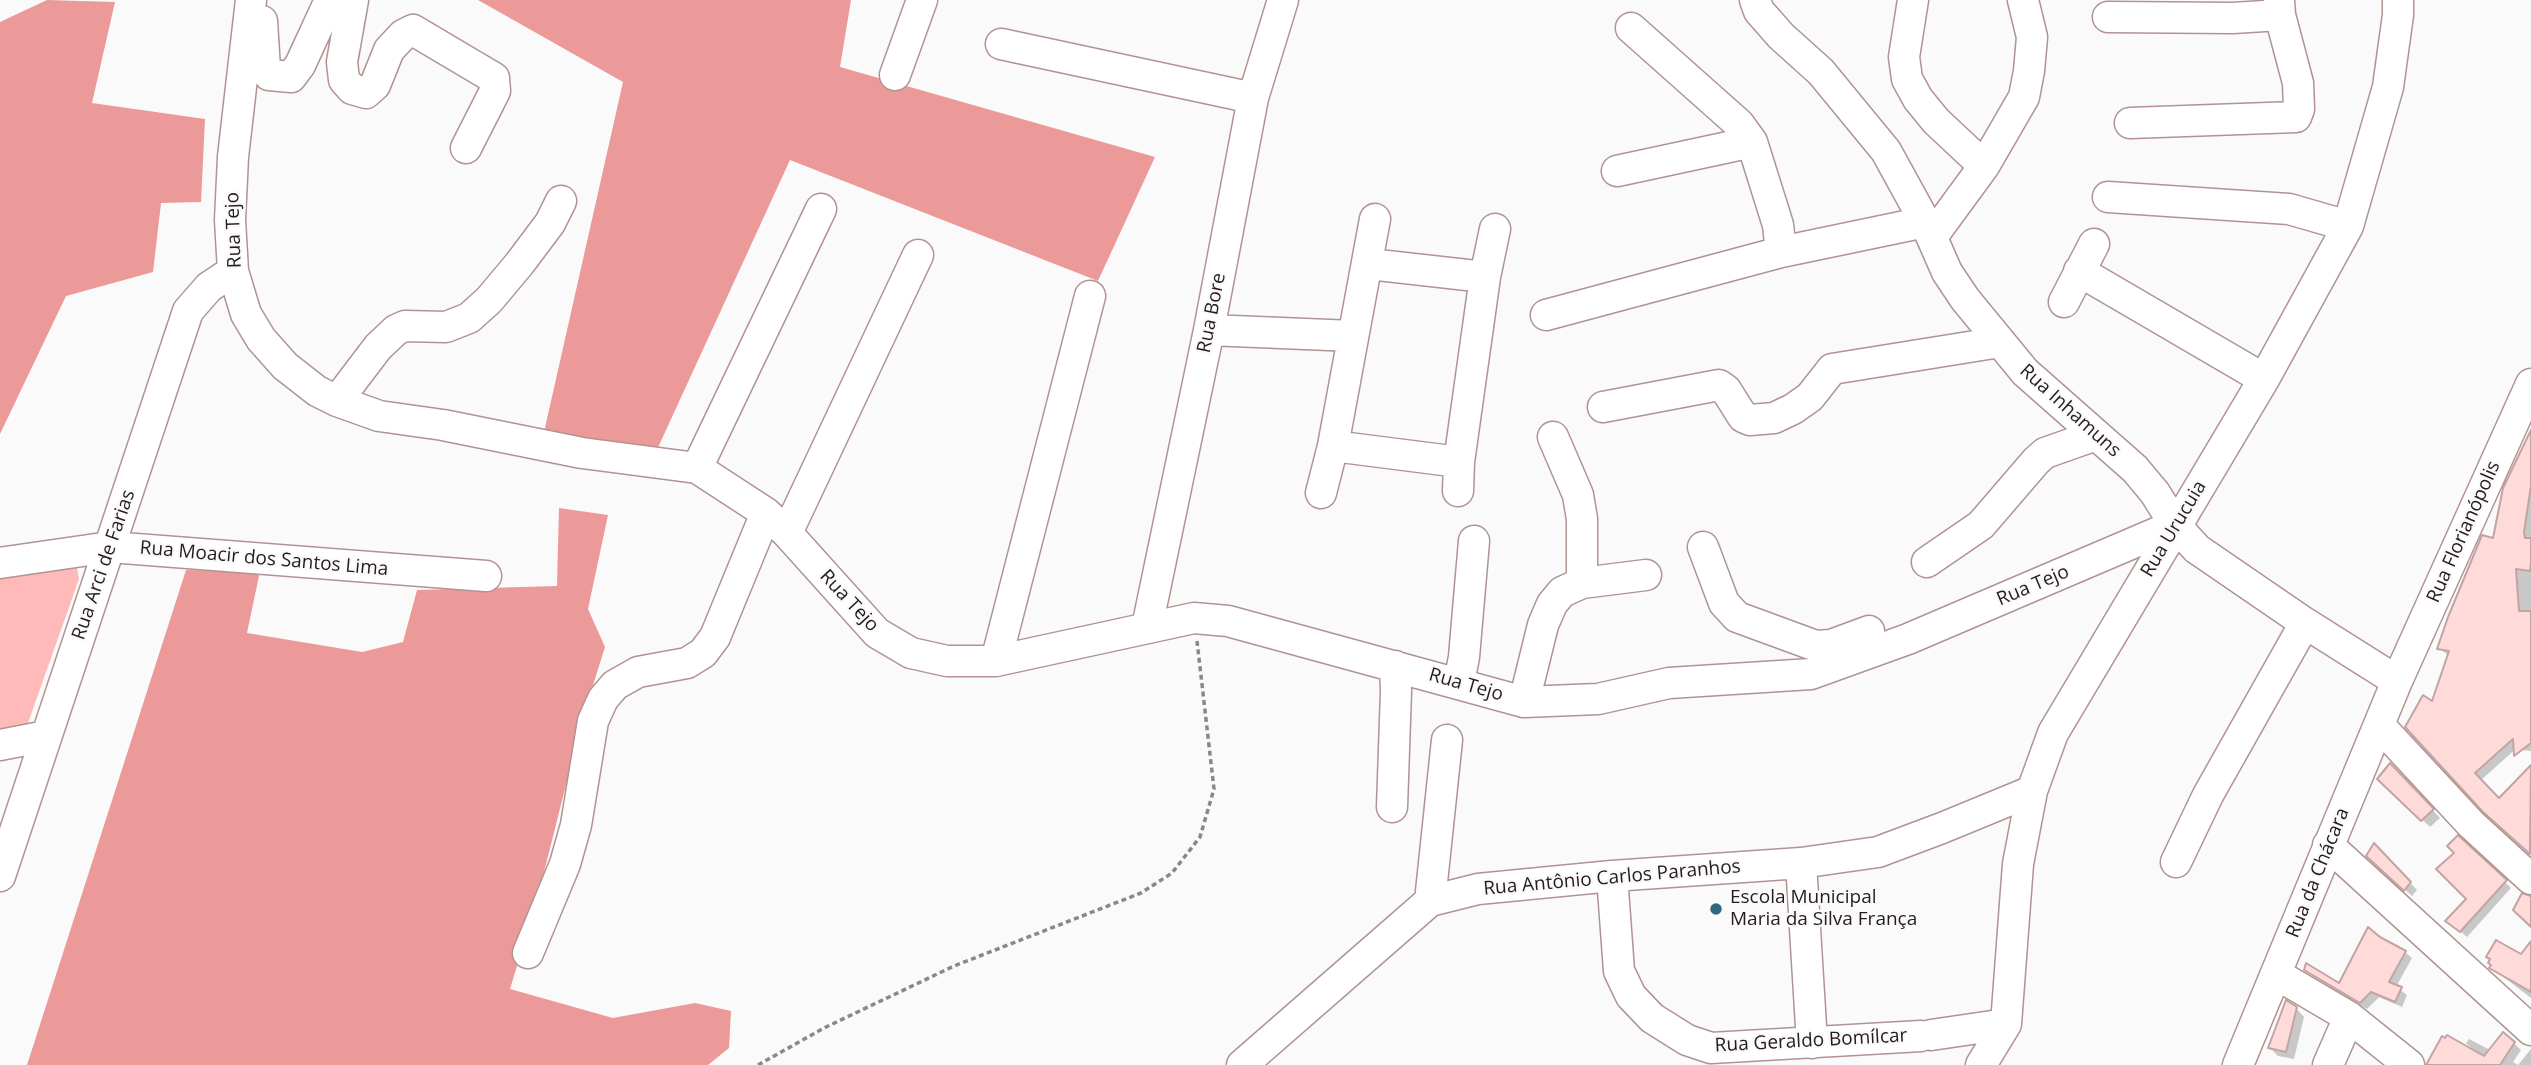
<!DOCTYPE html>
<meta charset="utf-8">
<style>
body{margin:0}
canvas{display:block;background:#fafafa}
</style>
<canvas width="2531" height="1065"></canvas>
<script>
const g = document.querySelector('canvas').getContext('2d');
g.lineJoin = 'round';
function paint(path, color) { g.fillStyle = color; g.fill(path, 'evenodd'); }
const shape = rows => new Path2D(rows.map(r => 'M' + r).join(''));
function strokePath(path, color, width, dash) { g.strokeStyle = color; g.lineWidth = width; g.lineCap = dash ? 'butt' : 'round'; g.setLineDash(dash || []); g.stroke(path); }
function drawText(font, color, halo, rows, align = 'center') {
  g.font = font + ' "Open Sans",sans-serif'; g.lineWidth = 5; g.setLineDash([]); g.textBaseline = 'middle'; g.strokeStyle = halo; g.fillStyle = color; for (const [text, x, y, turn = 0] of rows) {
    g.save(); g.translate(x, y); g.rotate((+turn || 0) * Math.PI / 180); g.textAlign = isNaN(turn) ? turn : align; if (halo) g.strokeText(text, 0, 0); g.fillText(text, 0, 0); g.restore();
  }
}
paint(shape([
 [76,563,79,579,28,723,18,730,0,735,0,569]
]), '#febab9');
paint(shape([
 [47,0,115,2,92,103,205,119,201,202,161,203,153,272,66,296,0,434,0,22],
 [478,0,851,0,840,67,1155,157,1098,281,790,160,655,454,542,441,623,82],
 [559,508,608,515,588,609,605,647,583,717,537,900,510,989,613,1018,695,1003,731,1011,729,1048,708,1065,27,1065,186,570,260,571,247,633,362,652,403,642,417,590,557,586]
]), '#ec9999');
paint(shape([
 [2531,434,2531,751,2522,750,2519,746,2480,781,2500,801,2527,772,2531,776,2531,854,2492,818,2433,703,2449,656,2439,648,2494,540],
 [2398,773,2440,818,2430,827,2380,779],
 [2458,838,2511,888,2467,937,2448,921,2468,899,2456,853],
 [2375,846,2417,890,2412,896,2375,862],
 [2531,944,2531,998,2492,968,2521,956],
 [2405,952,2412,958,2396,987,2407,995,2402,1007,2379,997,2367,1009,2312,976,2306,970,2340,986],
 [2296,1008,2304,1017,2294,1059,2278,1056,2270,1048],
 [2469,1039,2490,1050,2514,1043,2521,1050,2513,1062,2518,1065,2531,1049,2531,1065,2437,1065,2474,1051,2466,1043]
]), '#0003');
const building = shape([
 [2531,430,2531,486,2524,532,2525,538,2531,538,2531,562,2530,571,2516,569,2519,611,2531,611,2531,743,2514,756,2513,739,2475,773,2499,798,2531,765,2530,854,2483,812,2405,727,2423,695,2432,701,2449,651,2437,649,2448,617,2482,535,2493,538,2503,488,2531,430],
 [2390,763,2434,809,2421,821,2377,779,2390,763],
 [2458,835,2507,880,2460,932,2445,921,2466,899,2436,869,2454,853,2447,846,2458,835],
 [2374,843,2411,882,2404,891,2366,856,2374,843],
 [2522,893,2531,896,2531,927,2513,910,2522,893],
 [2368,927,2380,937,2406,951,2389,982,2402,987,2395,1002,2371,992,2360,1003,2304,970,2306,963,2339,983,2368,927],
 [2496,940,2521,954,2531,941,2531,992,2489,968,2491,965,2488,963,2490,959,2486,957,2496,940],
 [2286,1000,2297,1007,2286,1052,2268,1048,2286,1000],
 [2503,1032,2515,1042,2500,1065,2426,1065,2442,1036,2445,1038,2447,1035,2484,1056,2503,1032]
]);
paint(building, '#fedad9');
strokePath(building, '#c2a4a3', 2);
const minor = shape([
 [251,0,233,157,230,220,233,271,246,314,261,339,285,366,317,391,337,401,379,416,443,425,582,453,697,468,766,513,787,533,877,633,911,653,947,661,996,661,1194,618,1228,621,1524,702,1598,699,1669,683,1811,674,1908,639,2175,525],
 [353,0,342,62,344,80,352,89,366,93,375,85,389,50,403,35,413,30,494,78,495,91,466,148],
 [1755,0,1759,11,1781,36,1821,72,1886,151,1925,222,1947,272,1965,299,2025,372,2135,469,2155,493,2175,525,2197,549,2305,623,2397,681],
 [1913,0,1904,57,1907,79,1918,99,1936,121,1984,166],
 [2108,17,2233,18,2280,15],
 [262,21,265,69,269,75,291,77,300,65,330,0],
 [1631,28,1739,124,1752,142,1778,225,1781,252],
 [1001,44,1253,98],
 [895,75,922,0],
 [2130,123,2296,117,2299,109,2298,83,2280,15,2279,0],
 [1617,171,1752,142],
 [2108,197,2289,209,2348,226],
 [1932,237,1984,166,2024,97,2029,71,2032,37,2023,0],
 [1369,264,1485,277,1459,462,1458,491],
 [2079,271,2264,379],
 [1485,277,1495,229],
 [2064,302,2094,244],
 [1546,315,1781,252,1925,222],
 [1209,330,1353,336],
 [337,401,378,347,396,330,405,326,446,327,469,318,489,300,520,263,550,223,561,201],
 [1603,407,1719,385,1726,390,1743,417,1750,420,1774,418,1793,409,1810,397,1832,369,2000,342],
 [1333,446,1459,462],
 [697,468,821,209],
 [1321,493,1333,446,1375,219],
 [787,533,918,255],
 [1703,547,1724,603,1737,617,1816,646,1831,645,1869,631],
 [1927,562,1981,525,2036,461,2045,453,2096,435],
 [0,563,110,547,486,576],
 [1582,583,1646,575],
 [1147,627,1209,330,1253,98,1283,0],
 [996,661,1090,296],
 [1459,683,1464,657,1474,541],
 [1524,702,1543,625,1552,604,1562,592,1582,583,1582,519,1578,495,1553,437],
 [2379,725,2471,824,2531,879],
 [0,745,46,736],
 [1392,807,1396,691,1395,666],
 [2328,845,2531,1030],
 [2176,862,2208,795,2305,623],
 [1801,863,1812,1043],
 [0,876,188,311,209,287,233,271],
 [1612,876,1619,971,1631,996,1652,1018,1687,1040,1711,1048,1921,1036],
 [1430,901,1447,740],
 [528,953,565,864,576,825,593,721,603,699,615,685,638,672,687,663,703,653,715,637,766,513],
 [2276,974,2349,1017,2409,1065],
 [1931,1035,2006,1024],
 [1242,1065,1430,901,1478,889,1612,876,1801,863,1878,852,1942,828,2032,791],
 [1981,1065,2006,1024,2018,864,2032,791,2053,733,2264,379,2348,226,2388,87,2398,15,2398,0],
 [2238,1065,2397,681,2531,384],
 [2328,1065,2349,1017]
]);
strokePath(minor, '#b19392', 33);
strokePath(shape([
 [758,1065,824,1028,954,966,1141,893,1172,873,1200,837,1214,789,1197,641]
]), '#8c8686', 3.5, [5, 3.5]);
strokePath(minor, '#fff', 30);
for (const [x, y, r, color] of [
 [1716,909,7,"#2f6881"]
]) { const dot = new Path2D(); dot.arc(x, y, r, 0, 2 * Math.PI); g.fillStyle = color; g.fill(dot); strokePath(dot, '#fafafa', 2.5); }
drawText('19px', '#271c1c', '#fafafa', [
 ["Rua Tejo",234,230,-92],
 ["Rua Bore",1212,313,-79],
 ["Rua Inhamuns",2070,411,42],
 ["Rua Urucuia",2174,529,-59],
 ["Rua Florianópolis",2464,532,-66],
 ["Rua Moacir dos Santos Lima",264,559,5],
 ["Rua Arci de Farias",104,565,-71],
 ["Rua Tejo",2033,586,-23],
 ["Rua Tejo",849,601,47],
 ["Rua Tejo",1466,685,16],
 ["Rua da Chácara",2318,873,-68],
 ["Rua Antônio Carlos Paranhos",1612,878,-5],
 ["Rua Geraldo Bomílcar",1811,1041,-3]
]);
drawText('19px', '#271c1c', '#fafafa', [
 ["Escola Municipal",1730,898],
 ["Maria da Silva França",1730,920]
], 'left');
</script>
